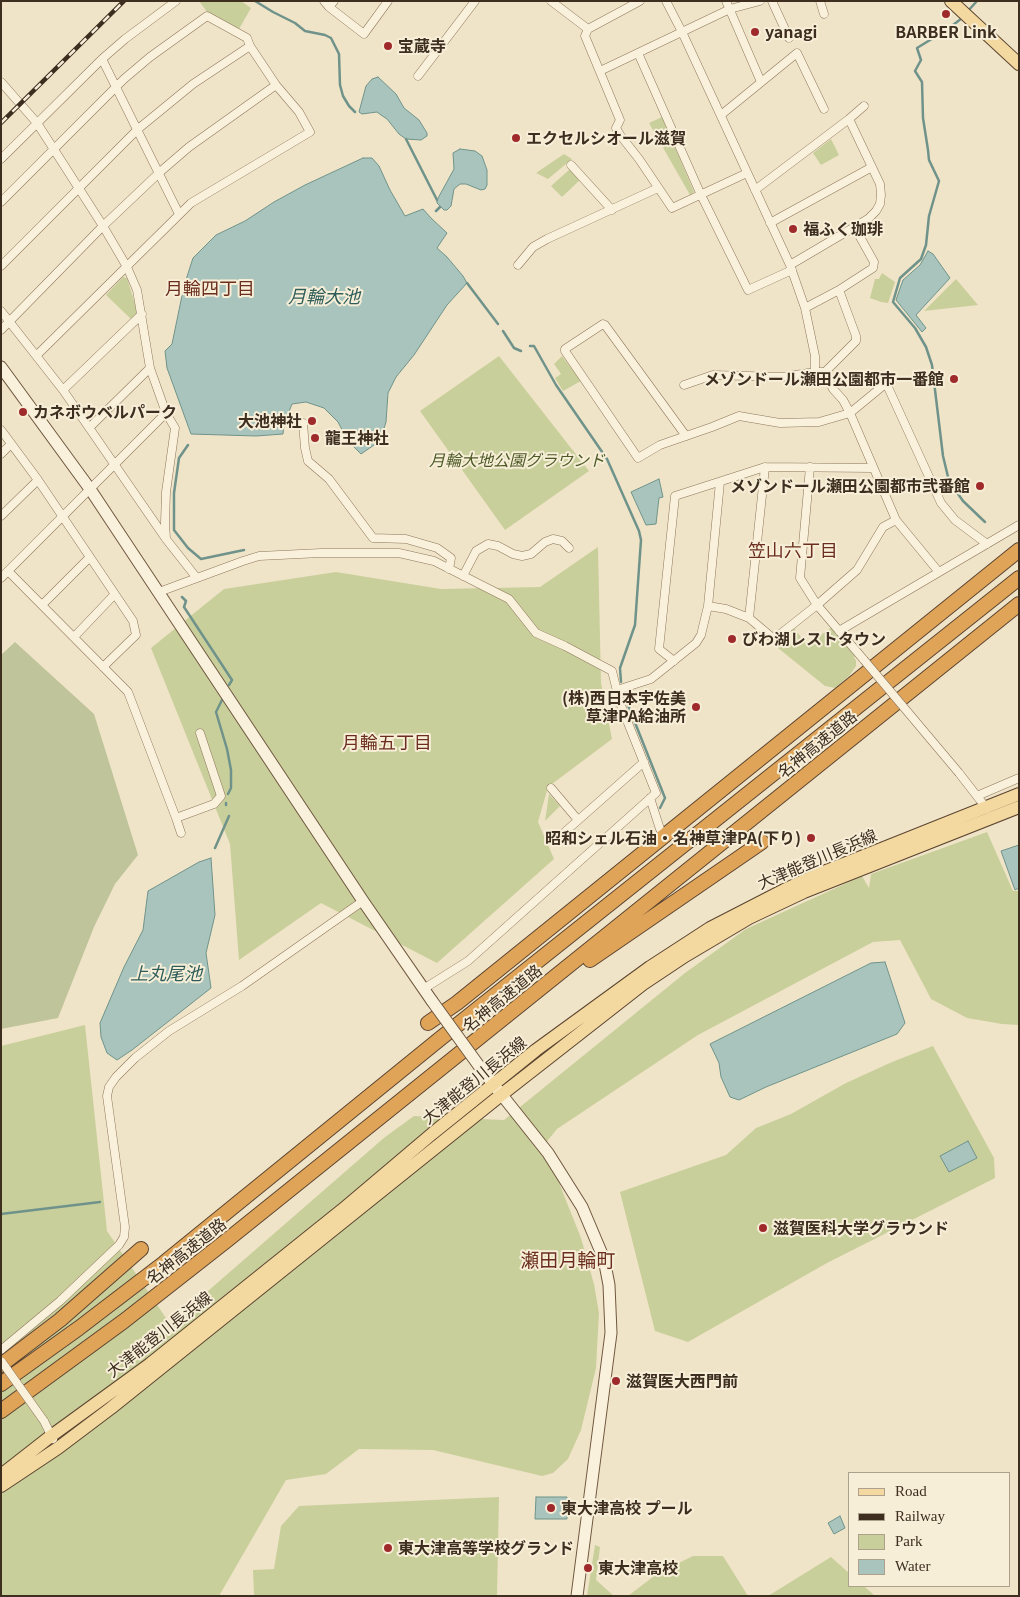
<!DOCTYPE html>
<meta charset="utf-8">
<style>
body{margin:0}
#map{position:relative;width:1020px;height:1597px;overflow:hidden;background:#f0e4c8;font-family:Georgia,serif}
canvas{display:block}
.frame{position:absolute;inset:0;border:2px solid #3d2e20;pointer-events:none}
.legend{position:absolute;left:848px;top:1472px;width:162px;height:115px;box-sizing:border-box;background:#f7eed8;border:1px solid #ada18e;margin:0;padding:6px 9px;list-style:none;font-size:15px;color:#3d2e20}
.legend li{display:flex;align-items:center;gap:10px;height:25px}
.legend b{width:25px;border:1px solid #ada18e}
</style>
<div id="map">
<canvas width="1020" height="1597"></canvas>
<div class="frame"></div>
<ul class="legend">
<li><b style="height:6px;background:#f3d9a0"></b>Road</li>
<li><b style="height:6px;background:#3d2e20"></b>Railway</li>
<li><b style="height:14px;background:#c9cf9b"></b>Park</li>
<li><b style="height:14px;background:#a9c4bc"></b>Water</li>
</ul>
</div>
<script>
const g = document.querySelector('canvas').getContext('2d');
g.lineJoin = 'round';
function paint(path, color) { g.fillStyle = color; g.fill(path, 'evenodd'); }
const shape = rows => new Path2D(rows.map(r => 'M' + r).join(''));
function strokePath(path, color, width, dash) { g.strokeStyle = color; g.lineWidth = width; g.lineCap = dash ? 'butt' : 'round'; g.setLineDash(dash || []); g.stroke(path); }
function drawText(font, color, halo, rows, align = 'center') {
  g.font = font + ' Georgia,"Noto Sans JP",serif'; g.lineWidth = 4; g.setLineDash([]); g.textBaseline = 'middle'; g.strokeStyle = halo; g.fillStyle = color; for (const [text, x, y, turn = 0] of rows) {
    g.save(); g.translate(x, y); g.rotate((+turn || 0) * Math.PI / 180); g.textAlign = isNaN(turn) ? turn : align; if (halo) g.strokeText(text, 0, 0); g.fillText(text, 0, 0); g.restore();
  }
}
paint(shape([
 [199,1,241,1,251,8,239,29,208,13],
 [662,117,694,192,690,195,649,123],
 [831,139,839,155,821,165,813,153],
 [564,154,572,159,548,179,536,173],
 [570,169,581,179,562,197,551,186],
 [882,273,895,282,888,303,881,302,870,298,875,279,879,279],
 [123,277,127,278,138,314,131,319,106,295],
 [956,279,978,305,924,311],
 [499,356,589,471,505,530,420,411],
 [562,356,581,381,563,391,555,378,561,374,554,364],
 [598,547,601,683,612,739,548,787,538,822,554,859,437,963,321,903,239,960,230,844,151,648,224,589,336,572,441,589,540,587],
 [832,627,855,656,854,658,856,660,856,666,849,676,835,688,825,686,778,648,784,640,785,635,794,628,807,645],
 [549,794,560,806,545,821],
 [987,832,1013,891,1019,891,1019,1025,1002,1024,967,1018,931,999,900,940,873,942,698,1035,557,1129,544,1145,581,1238,594,1284,599,1313,596,1368,581,1430,568,1459,553,1473,542,1476,433,1450,359,1449,326,1474,286,1480,219,1596,1,1596,1,1046,85,1025,107,1231,170,1324,385,1137,414,1116,504,1120,685,973,746,929,862,876,869,888,871,874],
 [933,1046,994,1158,995,1178,827,1263,688,1342,655,1331,620,1192,726,1155,756,1128,791,1114,846,1083,892,1062],
 [499,1497,497,1596,254,1596,253,1570,274,1569,281,1526,299,1506],
 [595,1545,600,1547,596,1580,614,1596,587,1596],
 [693,1556,723,1556,748,1596,628,1596,658,1573],
 [831,1557,849,1573,849,1586,864,1586,875,1596,768,1596]
]), '#c9cf9b');
paint(shape([
 [15,642,94,714,138,855,115,884,94,927,58,1018,1,1029,1,655]
]), '#bfc49a');
const water = shape([
 [378,77,396,94,404,108,419,120,427,133,427,136,421,140,406,139,399,134,387,119,381,115,377,112,362,114,359,112,366,86,372,79,378,77],
 [460,149,475,151,482,156,487,170,487,185,485,189,481,190,466,184,460,184,454,189,451,206,447,210,444,210,437,203,437,200,454,169,453,153,460,149],
 [363,158,372,158,379,166,390,190,405,216,423,209,431,218,447,233,437,248,447,257,463,276,467,283,447,305,414,355,396,377,388,393,386,422,380,441,361,454,348,441,338,422,324,408,306,402,292,404,284,424,283,434,256,436,191,434,167,368,165,351,172,344,184,286,193,258,216,235,245,221,274,202,305,185,363,158],
 [928,251,933,254,950,278,916,315,926,328,922,332,896,300,903,280,920,265,928,251],
 [659,479,663,497,659,498,656,524,646,525,631,492,659,479],
 [1019,845,1019,888,1015,890,1001,851,1019,845],
 [211,858,215,915,206,953,211,988,132,1050,117,1060,107,1053,101,1037,100,1023,124,967,143,930,148,891,199,862,211,858],
 [885,962,905,1023,897,1034,766,1087,739,1100,730,1097,721,1077,719,1063,710,1044,871,963,885,962],
 [968,1141,977,1158,949,1172,940,1156,968,1141],
 [536,1497,567,1497,567,1519,535,1519,536,1497],
 [840,1516,845,1528,834,1534,828,1523,840,1516]
]);
paint(water, '#a9c4bc');
strokePath(water, '#6f938a', 1);
strokePath(shape([
 [255,1,273,12,295,23,305,31,325,35,331,38,339,54,340,85,343,96,349,106,355,112],
 [967,12,977,1],
 [962,18,948,29,917,48,921,60,915,71,922,82,923,118,928,150,929,160,939,181,929,216,926,245,921,259,900,278,893,302,915,328,926,347,932,365,943,456,949,481,963,501,985,522],
 [406,139,437,200],
 [436,211,440,207],
 [467,283,498,324],
 [503,331,514,348,521,351],
 [530,346,534,346,556,385,607,459,639,531,641,540,635,625,620,668,621,682],
 [188,445,179,458,174,493,174,530,188,548,201,559,244,550],
 [182,597,186,601,184,607,232,680,229,685],
 [624,695,665,798,660,808],
 [222,700,216,712,227,749,231,770,231,788,228,794],
 [226,803,226,805],
 [215,848,229,816],
 [1,1214,100,1202]
]), '#6f938a', 2.5);
const street = shape([
 [324,1,329,7,334,1],
 [551,1,588,29],
 [640,1,588,29,585,36,620,120,616,128,620,135,639,159,672,208,747,173],
 [666,1,682,32,790,265,805,308,815,356,815,372,825,372,856,341,856,336,839,290,873,268,874,262,855,228],
 [726,1,761,82],
 [772,1,789,38],
 [820,1,824,14],
 [329,7,364,34,388,1],
 [638,53,701,195,748,290,792,270],
 [102,59,179,214],
 [600,71,730,9,760,1],
 [418,76,475,1],
 [1,82,37,123,103,226,127,267,137,290,150,368,166,413,175,428,166,492,165,523,166,539],
 [721,115,797,53,824,109],
 [1,159,102,59,125,39,176,1],
 [571,165,612,210],
 [755,190,849,119,864,106],
 [1,202,124,79,150,57,207,16,247,38,250,46,276,85,299,112,310,132,191,203,37,355],
 [770,223,872,167],
 [518,265,533,247,547,239,658,188],
 [790,265,868,219,876,211,880,204,881,195,880,184,849,119],
 [1,266,138,129,193,84,250,46],
 [805,308,839,290],
 [1,311,63,390,166,539,196,577],
 [1,330,103,226,160,172,189,147,276,85],
 [825,372,833,389,843,400,850,413,896,520,938,571],
 [684,385,713,375,782,377,815,372],
 [63,390,142,314],
 [303,423,305,448,308,461,329,479,373,538,406,539,437,548,451,558,449,569],
 [90,427,150,368],
 [1,430,38,480,133,621,136,635,103,667],
 [686,436,605,325,603,324,565,349,565,351,638,458,660,445,712,427,739,416,780,423,819,422,850,413,884,385,887,385,941,503,955,520,987,544],
 [1,454,11,444],
 [810,467,800,578,817,605,864,660],
 [1,516,38,480],
 [8,571,128,692,176,818,214,804,221,796,200,733],
 [463,576,476,551,488,544,498,546,513,554,522,556,531,554,545,542,553,539,562,541,569,548],
 [1,578,166,413],
 [159,592,243,561,259,556,321,553,399,553,434,561,509,599,536,633,565,646,612,671,620,703,656,793,468,961,425,988],
 [42,605,90,557],
 [708,606,720,482],
 [749,618,765,467],
 [839,631,1019,525],
 [74,637,114,595],
 [674,661,659,649,675,496,765,467,873,468],
 [617,690,651,679,696,643,701,635,708,606,726,609,749,618,774,639,817,605,857,570,883,527,896,520],
 [959,773,987,809],
 [551,788,578,820],
 [977,796,1019,778],
 [650,798,660,829],
 [176,818,181,833],
 [558,838,644,762],
 [1,1350,60,1301,119,1245,124,1237,125,1227,107,1096,109,1087,116,1077,135,1058,169,1031,242,986,363,901],
 [44,1421,53,1439]
]);
const secondary = shape([
 [1,367,90,489,363,901,432,1001],
 [482,1070,548,1153,582,1207,604,1259,609,1285,611,1333,577,1596]
]);
const primary = shape([
 [951,1,1019,64],
 [1,1475,51,1436,150,1364,342,1210,433,1133,536,1050,650,967,710,928,784,890,821,873,1019,794],
 [1,1486,58,1448,111,1408,501,1095,643,984,685,956,749,918,804,892,1019,807]
]);
const highway = shape([
 [590,960,762,842],
 [428,1023,457,1003,1019,550],
 [1,1365,60,1320,141,1249],
 [1,1384,79,1328,164,1263,441,1038,1019,578],
 [1,1411,124,1321,226,1241,1019,604]
]);
strokePath(street, '#8d765c', 9);
strokePath(secondary, '#6f573f', 13);
strokePath(primary, '#5b4430', 14);
strokePath(highway, '#5b4430', 16);
strokePath(street, '#faf1dc', 8);
strokePath(secondary, '#faf1dc', 11);
strokePath(primary, '#f3d9a0', 12);
strokePath(highway, '#e0a458', 14);
const rail = shape([
 [1,123,124,1]
]);
strokePath(rail, '#3d2e20', 4.5);
strokePath(rail, '#f7eed8', 2.5, [8]);
const streetBridge = shape([
 [864,660,959,773],
 [2,1362,44,1421]
]);
const secondaryBridge = shape([
 [432,1001,482,1070]
]);
strokePath(streetBridge, '#8d765c', 9, []);
strokePath(secondaryBridge, '#6f573f', 13, []);
strokePath(streetBridge, '#faf1dc', 8);
strokePath(secondaryBridge, '#faf1dc', 11);
for (const [x, y, r, color] of [
 [946,14,5,"#9e2a2b"],
 [755,32,5,"#9e2a2b"],
 [388,46,5,"#9e2a2b"],
 [516,138,5,"#9e2a2b"],
 [793,229,5,"#9e2a2b"],
 [954,379,5,"#9e2a2b"],
 [23,412,5,"#9e2a2b"],
 [312,421,5,"#9e2a2b"],
 [315,438,5,"#9e2a2b"],
 [980,486,5,"#9e2a2b"],
 [732,639,5,"#9e2a2b"],
 [696,707,5,"#9e2a2b"],
 [811,838,5,"#9e2a2b"],
 [763,1228,5,"#9e2a2b"],
 [616,1381,5,"#9e2a2b"],
 [551,1508,5,"#9e2a2b"],
 [388,1548,5,"#9e2a2b"],
 [588,1568,5,"#9e2a2b"]
]) { const dot = new Path2D(); dot.arc(x, y, r, 0, 2 * Math.PI); g.fillStyle = color; g.fill(dot); strokePath(dot, '#f7eed8', 2); }
drawText('bold 16px', '#3d2e20', '#f7eed8', [
 ["yanagi",765,32],
 ["BARBER Link",946,32,"center"],
 ["宝蔵寺",398,46],
 ["エクセルシオール滋賀",526,138],
 ["福ふく珈琲",803,229],
 ["メゾンドール瀬田公園都市一番館",944,379,"right"],
 ["カネボウベルパーク",33,412],
 ["大池神社",302,421,"right"],
 ["龍王神社",325,438],
 ["メゾンドール瀬田公園都市弐番館",970,486,"right"],
 ["びわ湖レストタウン",742,639],
 ["(株)西日本宇佐美",686,698,"right"],
 ["草津PA給油所",686,716,"right"],
 ["昭和シェル石油・名神草津PA(下り)",801,838,"right"],
 ["滋賀医科大学グラウンド",773,1228],
 ["滋賀医大西門前",626,1381],
 ["東大津高校 プール",561,1508],
 ["東大津高等学校グランド",398,1548],
 ["東大津高校",598,1568]
], 'left');
drawText('italic 16px', '#4d5a26', '#f7eed8', [
 ["月輪大地公園グラウンド",517,460]
]);
drawText('16px', '#3d2e20', '#f7eed8', [
 ["名神高速道路",817,744,-39],
 ["大津能登川長浜線",817,859,-23],
 ["名神高速道路",502,998,-39],
 ["大津能登川長浜線",474,1080,-39],
 ["名神高速道路",186,1251,-38],
 ["大津能登川長浜線",159,1334,-38]
]);
drawText('18px', '#6b2e1e', '#f7eed8', [
 ["月輪四丁目",210,288],
 ["笠山六丁目",793,550],
 ["月輪五丁目",387,742]
]);
drawText('italic 18px', '#2f5d5a', '#f7eed8', [
 ["月輪大池",324,296],
 ["上丸尾池",166,973]
]);
drawText('19px', '#6b2e1e', '#f7eed8', [
 ["瀬田月輪町",568,1260]
]);
</script>
